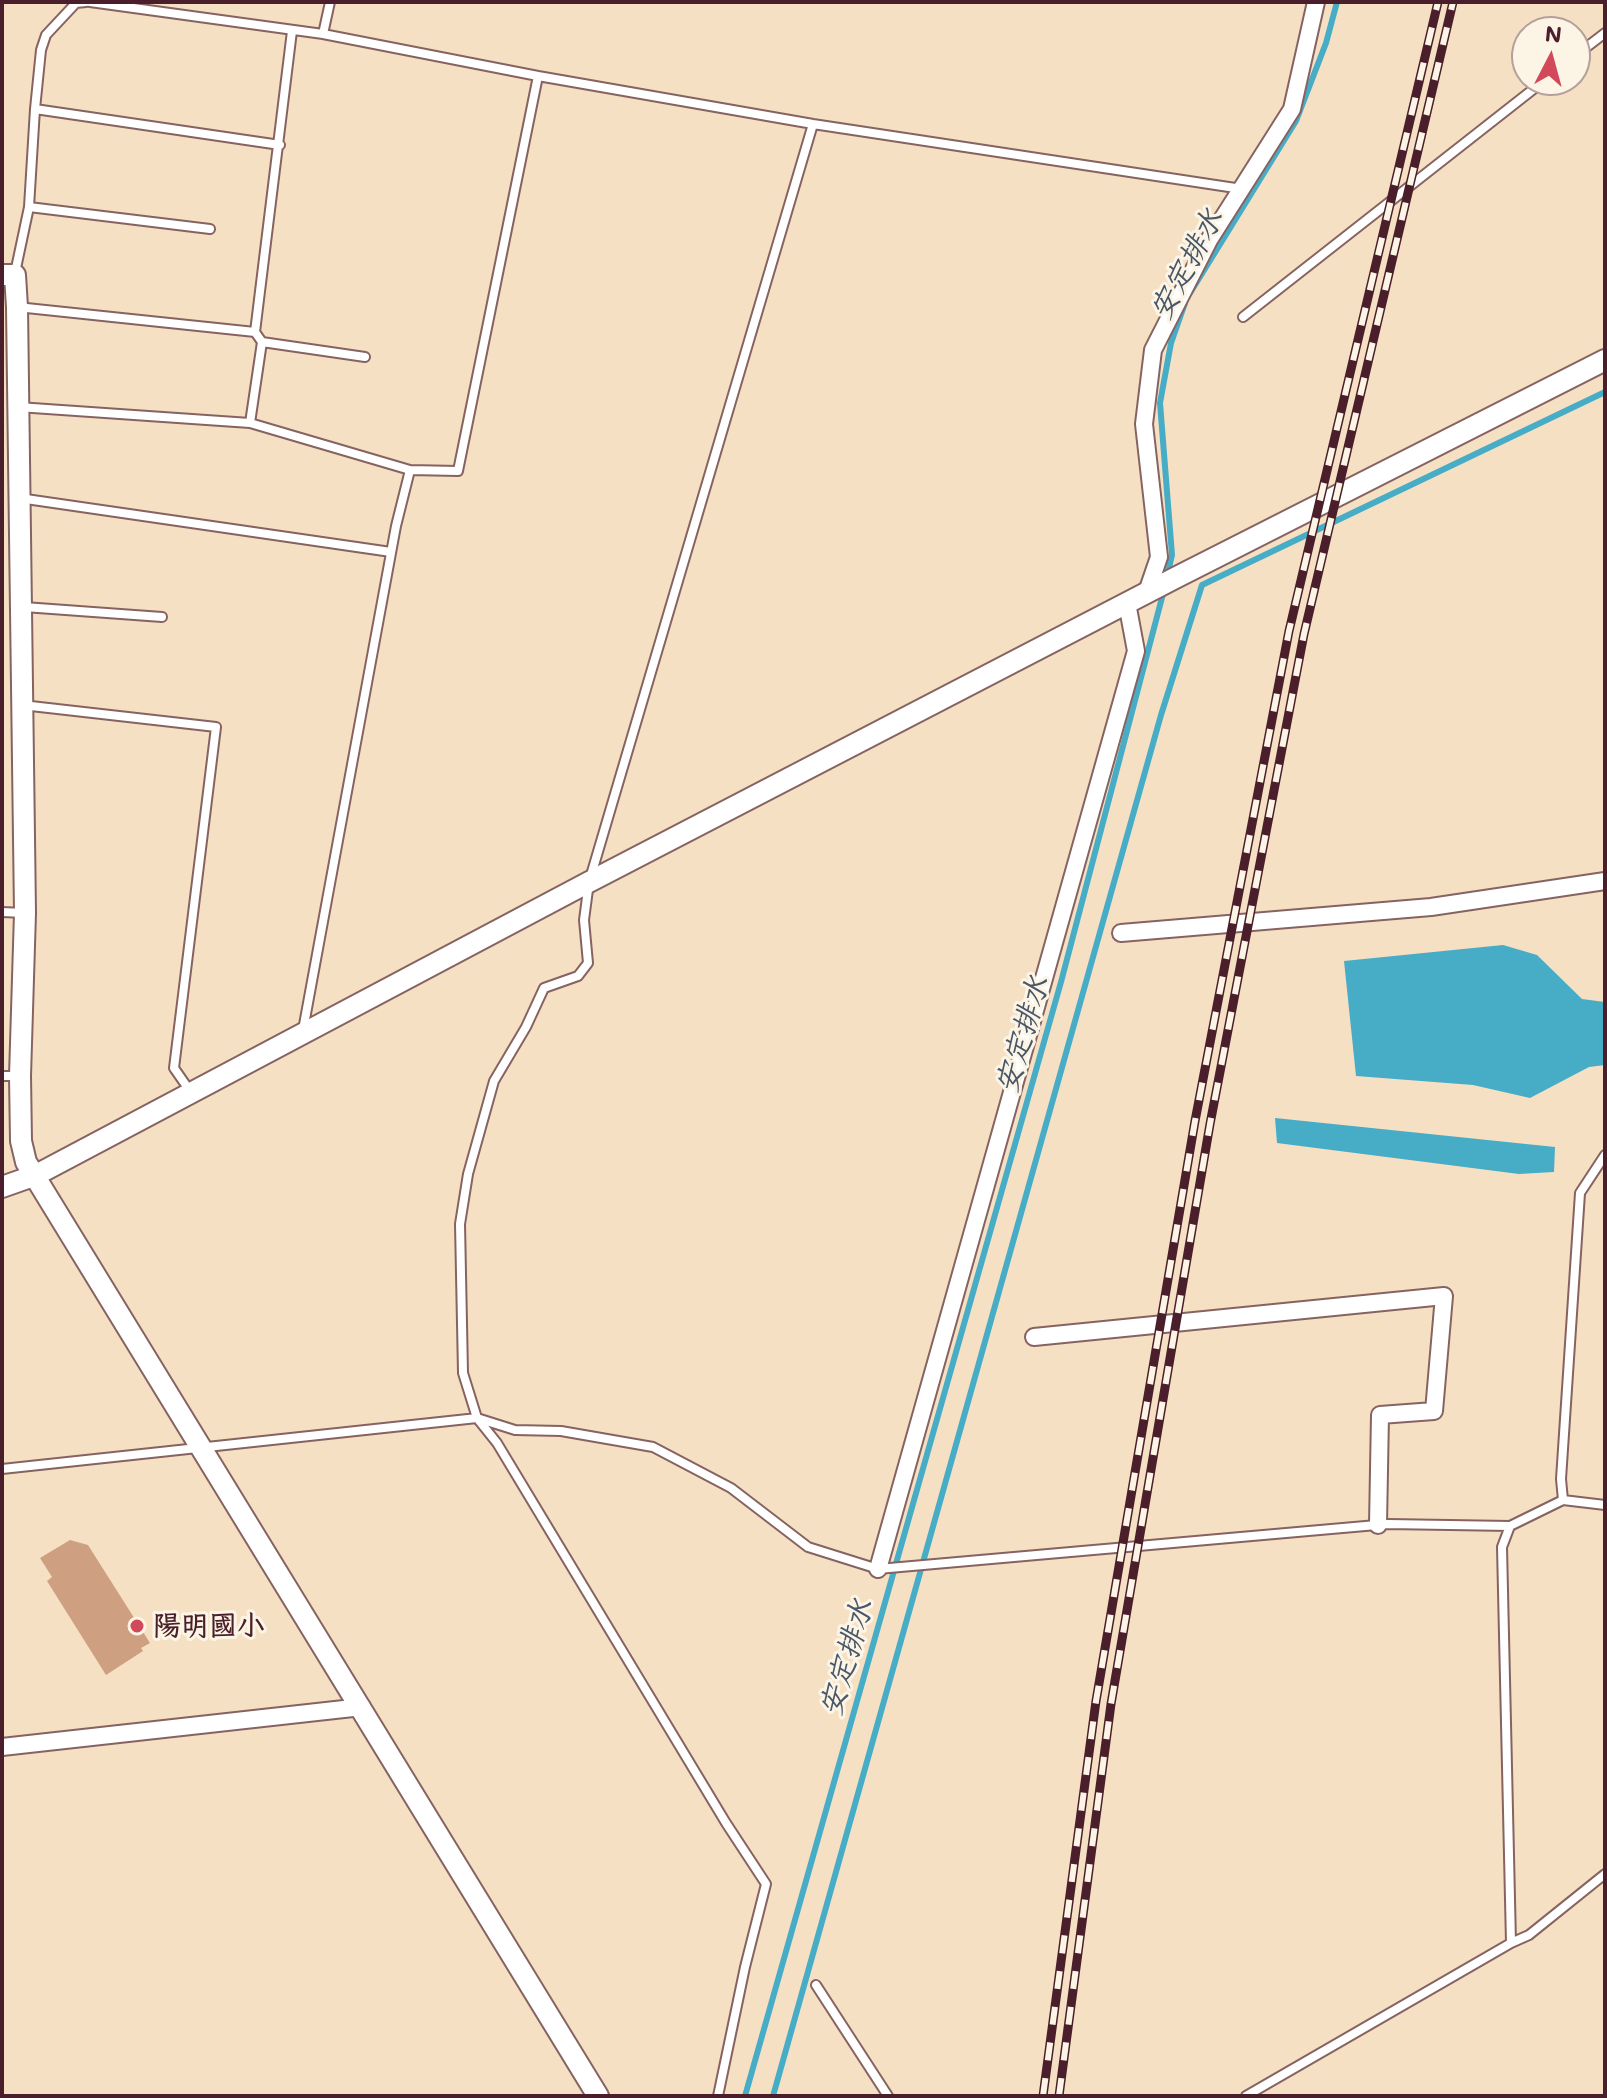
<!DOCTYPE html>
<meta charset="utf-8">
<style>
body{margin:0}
#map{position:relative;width:1607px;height:2098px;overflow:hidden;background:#f5e0c4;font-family:Mali,sans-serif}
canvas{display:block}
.frame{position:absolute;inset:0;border:4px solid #4a1f2b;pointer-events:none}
.north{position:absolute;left:1511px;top:16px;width:80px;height:80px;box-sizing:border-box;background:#fcf5e5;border:2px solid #b59f9b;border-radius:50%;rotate:6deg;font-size:22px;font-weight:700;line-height:32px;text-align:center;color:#4a1f2b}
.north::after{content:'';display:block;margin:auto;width:28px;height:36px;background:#d1495b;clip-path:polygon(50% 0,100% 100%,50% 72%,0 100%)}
</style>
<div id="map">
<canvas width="1607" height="2098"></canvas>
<div class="frame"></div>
<div class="north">N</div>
</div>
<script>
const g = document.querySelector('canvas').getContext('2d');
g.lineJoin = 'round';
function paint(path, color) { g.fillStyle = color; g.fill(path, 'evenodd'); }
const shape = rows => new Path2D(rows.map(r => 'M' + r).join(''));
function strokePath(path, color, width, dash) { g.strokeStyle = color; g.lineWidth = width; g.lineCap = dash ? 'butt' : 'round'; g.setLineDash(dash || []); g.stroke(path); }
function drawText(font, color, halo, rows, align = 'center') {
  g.font = font + ' Mali,"LXGW WenKai TC",sans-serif'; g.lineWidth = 6; g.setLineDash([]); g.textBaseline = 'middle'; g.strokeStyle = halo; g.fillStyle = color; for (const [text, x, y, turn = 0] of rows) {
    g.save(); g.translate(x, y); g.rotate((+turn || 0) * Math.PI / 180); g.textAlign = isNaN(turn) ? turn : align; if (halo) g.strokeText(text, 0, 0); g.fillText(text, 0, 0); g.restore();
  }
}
paint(shape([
 [1503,945,1537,955,1582,999,1605,1002,1605,1065,1589,1067,1530,1098,1473,1085,1356,1076,1344,961],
 [1275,1118,1555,1147,1554,1172,1519,1174,1277,1143]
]), '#47acc6');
strokePath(shape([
 [1190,293,1296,121,1326,43,1337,2],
 [1167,576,1172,555,1160,403,1171,343,1185,303],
 [745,2096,1061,982,1164,590],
 [773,2096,1161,715,1202,585,1605,392]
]), '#47acc6', 6);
paint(shape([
 [70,1540,88,1545,150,1643,141,1648,143,1651,106,1675,47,1581,52,1577,40,1558]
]), '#ce9f81');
const service = shape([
 [90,2,323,34,538,76,813,124,1242,189],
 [323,34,330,2],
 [1575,56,1605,33],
 [35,109,280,145],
 [813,124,589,882,584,920,588,963,578,976,544,988,526,1027,494,1081,468,1174,460,1224,463,1373,477,1418,515,1430,561,1431,653,1447,731,1488,808,1547,878,1569,1388,1524,1510,1526],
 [29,207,210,229],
 [15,273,29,207,35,109,41,50,46,35,76,3,86,2],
 [17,307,255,332],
 [1243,317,1545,80],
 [262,342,365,357],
 [18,407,250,423,410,470],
 [250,423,262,342,255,332,292,31],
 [19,498,391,552],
 [24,607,162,617],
 [22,705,216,727,174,1068,190,1091],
 [2,912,24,913],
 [303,1030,396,526,410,470,458,471,538,76],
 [2,1076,19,1076],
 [2,1469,477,1418,497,1443,726,1823,766,1884,745,1967,718,2096],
 [1563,1500,1605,1505],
 [1511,1943,1502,1547,1510,1526,1563,1500,1561,1479,1580,1193,1605,1155],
 [816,1985,888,2096],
 [1246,2096,1511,1943,1529,1935,1605,1874]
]);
const minor = shape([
 [1147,592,1159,557,1144,424,1153,350,1209,240,1292,109,1316,2],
 [1121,933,1431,907,1605,881],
 [1034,1337,1444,1296,1434,1411,1380,1415,1378,1525],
 [878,1569,1136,651,1127,603],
 [2,1747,362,1707]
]);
const tertiary = shape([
 [2,275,15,275,17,307,25,913,20,1076,21,1141,26,1162,598,2096],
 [2,1187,36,1175,589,882,1177,577,1605,360]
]);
strokePath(service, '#866361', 12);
strokePath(minor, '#866361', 20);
strokePath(tertiary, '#866361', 24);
strokePath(service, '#fff', 8);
strokePath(minor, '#fff', 16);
strokePath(tertiary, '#fff', 20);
const rail = shape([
 [1043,2096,1096,1701,1195,1121,1289,631,1438,2],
 [1059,2096,1111,1704,1210,1124,1304,634,1453,2]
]);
strokePath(rail, '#4a1f2b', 9);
strokePath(rail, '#fcf5e5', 6, [18]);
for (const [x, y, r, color] of [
 [137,1626,8,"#d1495b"]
]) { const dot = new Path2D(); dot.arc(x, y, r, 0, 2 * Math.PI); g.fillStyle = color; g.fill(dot); strokePath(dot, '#fcf5e5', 3); }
drawText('bold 28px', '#4a1f2b', '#fcf5e5', [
 ["陽明國小",153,1626]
], 'left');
drawText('italic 30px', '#495769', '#fcf5e5', [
 ["安定排水",1187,265,-62],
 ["安定排水",1023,1035,-74],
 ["安定排水",847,1658,-74]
]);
</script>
